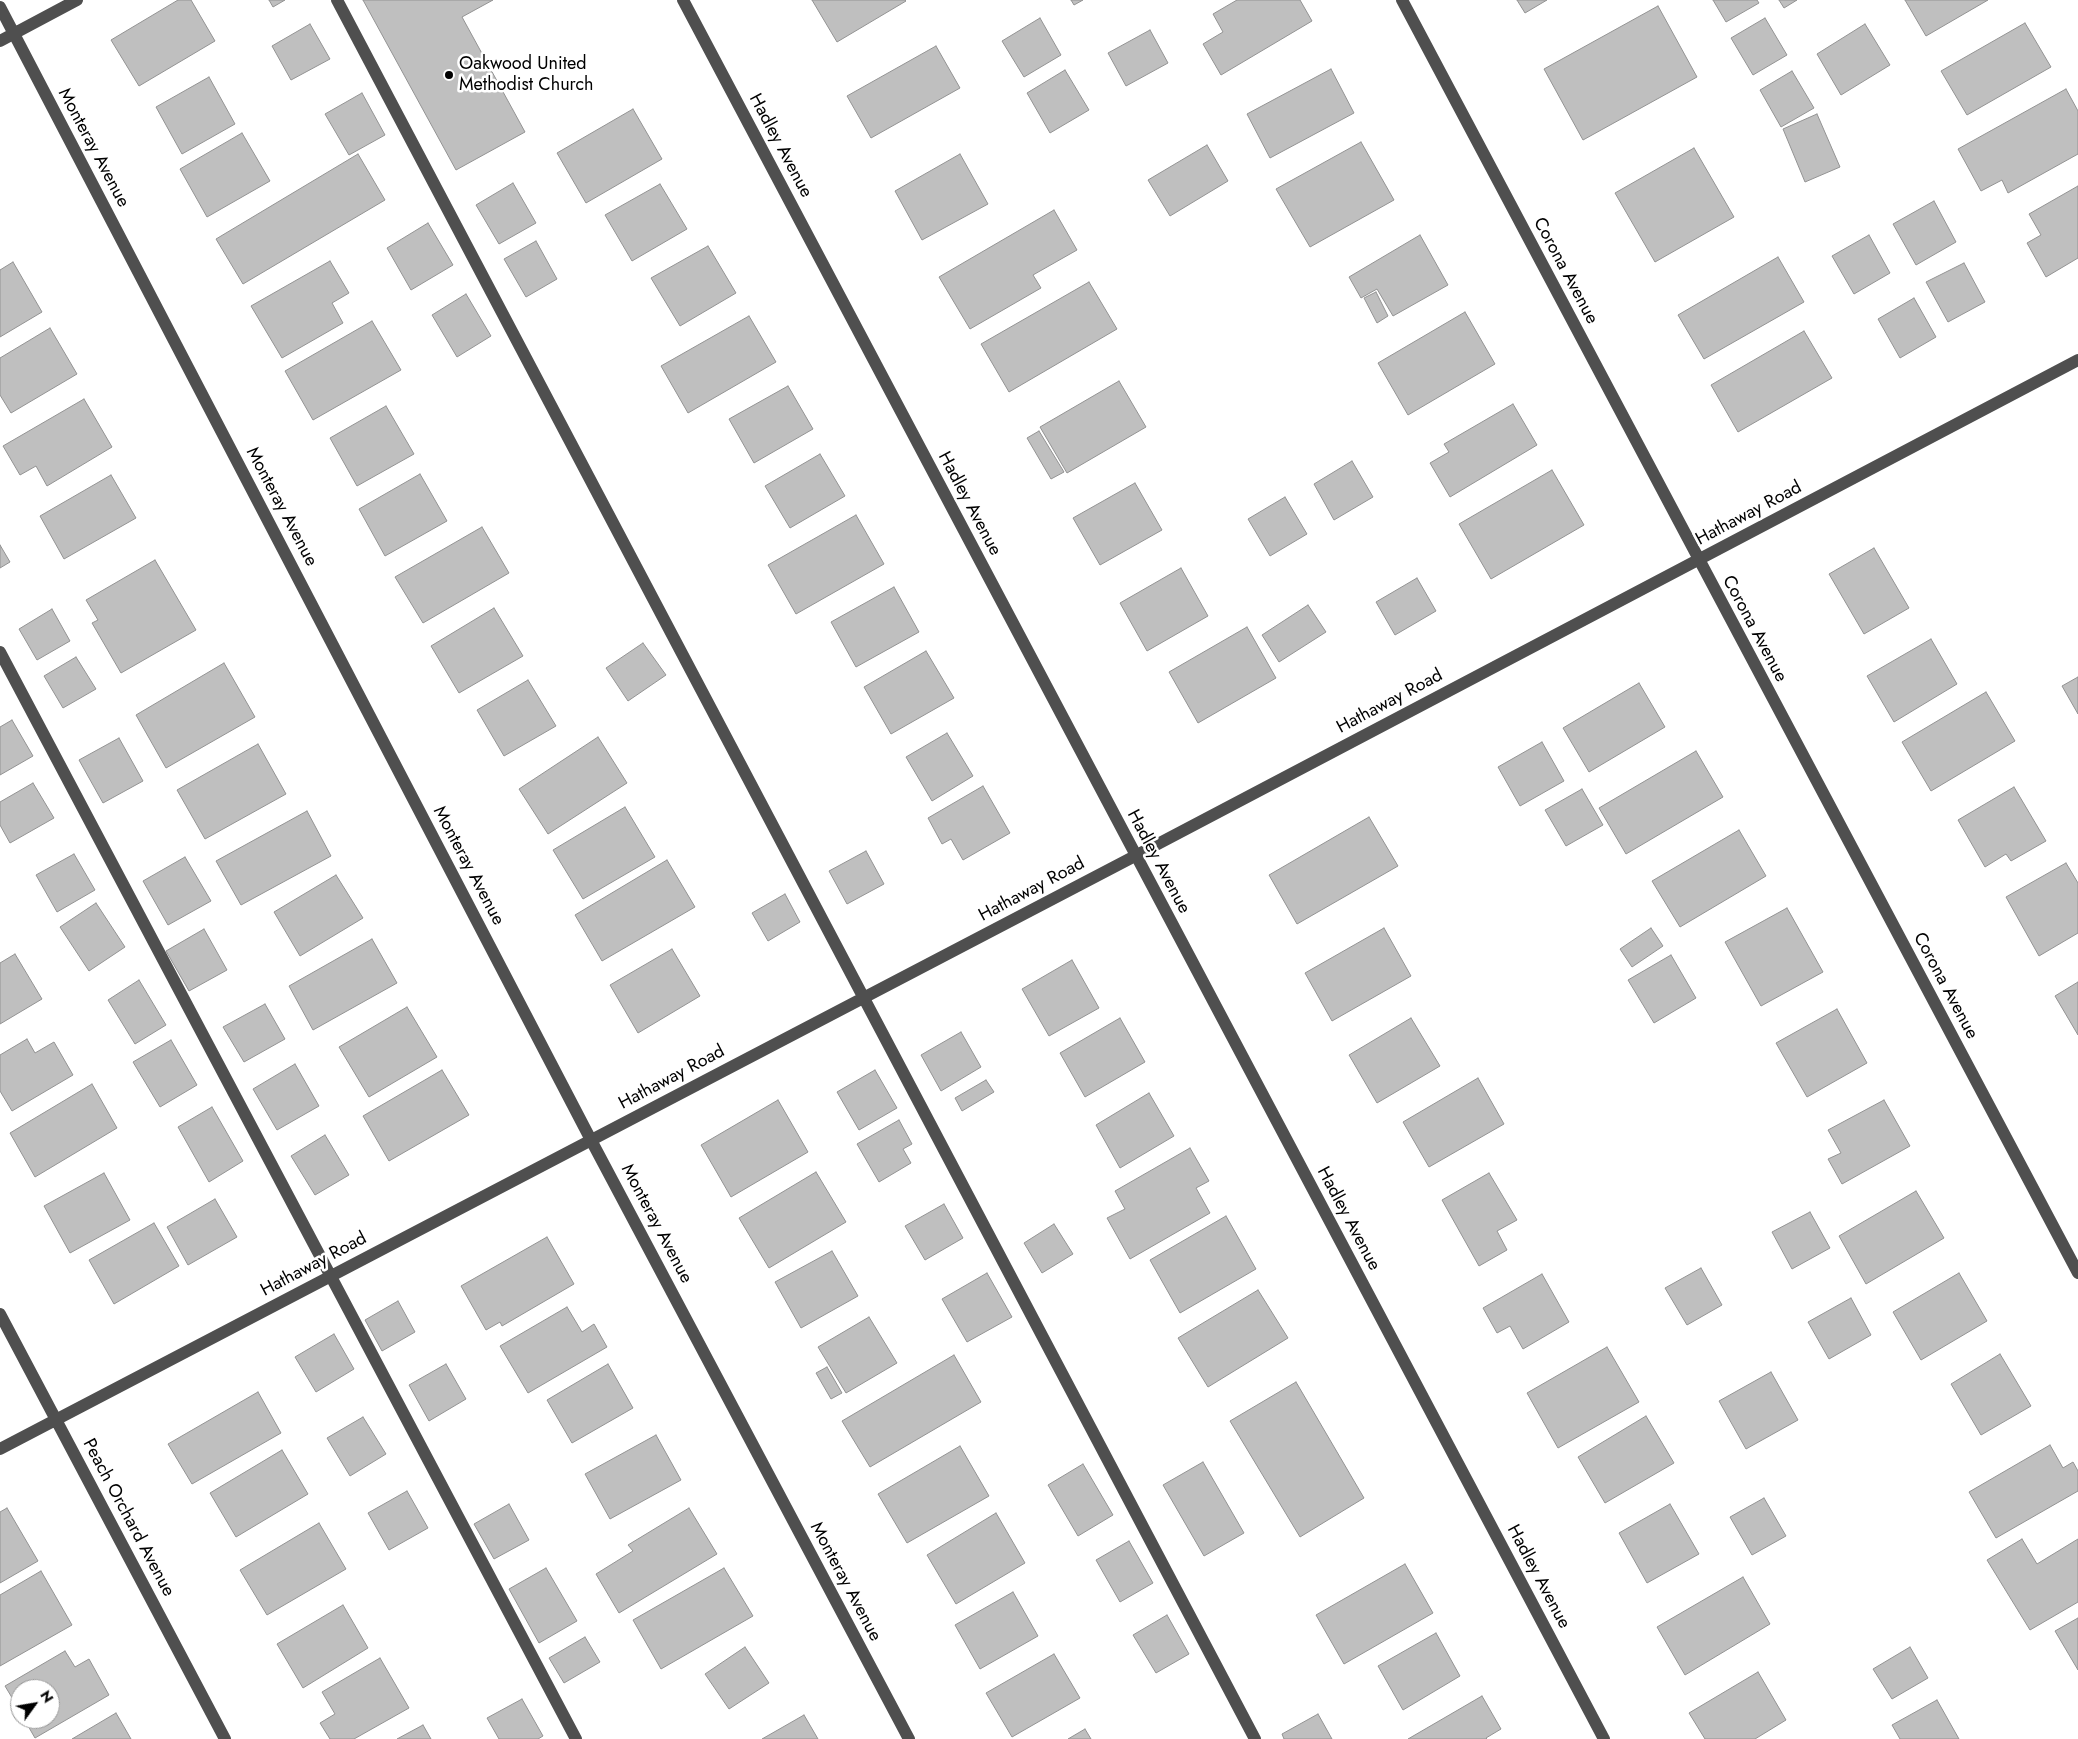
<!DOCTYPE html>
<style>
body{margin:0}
#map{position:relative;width:2078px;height:1739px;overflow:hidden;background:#fff;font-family:Jost,sans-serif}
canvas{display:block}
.north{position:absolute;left:10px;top:1679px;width:50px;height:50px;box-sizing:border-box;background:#fff;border:1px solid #999;border-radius:50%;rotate:58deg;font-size:14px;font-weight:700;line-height:20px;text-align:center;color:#000}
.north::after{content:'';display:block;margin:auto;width:18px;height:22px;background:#000;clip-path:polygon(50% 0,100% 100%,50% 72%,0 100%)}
</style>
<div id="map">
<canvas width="2078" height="1739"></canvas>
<div class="north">N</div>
</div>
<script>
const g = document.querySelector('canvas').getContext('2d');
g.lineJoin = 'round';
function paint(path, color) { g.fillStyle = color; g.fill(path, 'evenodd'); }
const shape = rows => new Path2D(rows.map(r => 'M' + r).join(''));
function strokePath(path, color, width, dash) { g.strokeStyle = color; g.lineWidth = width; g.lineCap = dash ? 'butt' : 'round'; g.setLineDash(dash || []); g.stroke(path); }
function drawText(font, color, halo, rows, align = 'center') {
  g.font = font + ' Jost,sans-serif'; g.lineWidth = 5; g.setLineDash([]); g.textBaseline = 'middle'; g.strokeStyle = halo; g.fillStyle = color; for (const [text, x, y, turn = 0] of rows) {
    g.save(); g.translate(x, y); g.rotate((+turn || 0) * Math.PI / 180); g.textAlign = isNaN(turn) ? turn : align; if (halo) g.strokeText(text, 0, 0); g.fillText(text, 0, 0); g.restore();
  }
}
const building = shape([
 [178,0,191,0,215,41,139,86,111,40,178,0],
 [269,0,285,0,273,7,269,0],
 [363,0,493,0,462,17,525,132,456,170,363,0],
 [812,0,905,0,906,1,837,42,812,0],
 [1071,0,1083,0,1074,5,1071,0],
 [1237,0,1300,0,1312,21,1221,75,1203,44,1223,32,1213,14,1237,0],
 [1517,0,1547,0,1525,13,1517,0],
 [1713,0,1757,0,1759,3,1726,22,1713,0],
 [1779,0,1797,0,1784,8,1779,0],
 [1905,0,1988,0,1926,36,1905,0],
 [1658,6,1697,77,1583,140,1544,69,1658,6],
 [1040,18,1061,55,1024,77,1002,41,1040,18],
 [1765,18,1787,55,1753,75,1731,38,1765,18],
 [2025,23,2051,67,1967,115,1941,71,2025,23],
 [310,24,330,59,291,80,272,46,310,24],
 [1865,24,1890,65,1841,95,1817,54,1865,24],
 [1150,30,1168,63,1126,86,1108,53,1150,30],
 [936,46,960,88,871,138,847,96,936,46],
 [1331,69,1354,113,1270,158,1247,114,1331,69],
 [1065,70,1089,110,1050,133,1027,93,1065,70],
 [1792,71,1814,108,1781,127,1760,90,1792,71],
 [209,77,235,124,182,154,156,107,209,77],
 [2066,89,2078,111,2078,154,2008,193,2002,180,1981,191,1958,149,2066,89],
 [362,93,385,135,349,155,325,114,362,93],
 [633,109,662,159,586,203,557,153,633,109],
 [1817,114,1840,167,1805,182,1783,129,1817,114],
 [242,133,270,181,207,217,180,169,242,133],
 [1361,142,1394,200,1310,247,1276,189,1361,142],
 [1207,145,1228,181,1170,216,1148,180,1207,145],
 [1694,148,1734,217,1655,262,1615,193,1694,148],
 [358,154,385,200,243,284,216,239,358,154],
 [960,154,988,204,922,240,895,191,960,154],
 [513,183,536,223,499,244,476,205,513,183],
 [660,184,687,229,632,261,605,215,660,184],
 [2078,186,2078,258,2046,277,2027,243,2041,235,2029,214,2078,186],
 [1934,201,1956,242,1916,265,1893,224,1934,201],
 [1054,210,1077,250,1033,275,1041,288,970,329,939,277,1054,210],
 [428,223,453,265,411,290,387,248,428,223],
 [1420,235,1448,285,1393,316,1377,289,1361,298,1349,277,1420,235],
 [1869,235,1890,273,1854,294,1832,256,1869,235],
 [536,241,557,279,526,297,504,259,536,241],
 [708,246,736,293,680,326,651,278,708,246],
 [1778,257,1804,302,1704,359,1678,315,1778,257],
 [330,261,349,293,332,303,343,323,282,358,251,306,330,261],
 [13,262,42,312,0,337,0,270,13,262],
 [1964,263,1985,302,1948,322,1926,282,1964,263],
 [1089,282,1117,329,1009,392,981,344,1089,282],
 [1376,292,1388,316,1377,323,1364,298,1376,292],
 [466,294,491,336,457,357,432,315,466,294],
 [1914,298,1936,337,1900,358,1878,319,1914,298],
 [1465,312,1495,364,1408,415,1378,363,1465,312],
 [749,316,776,362,688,413,661,366,749,316],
 [372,321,401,370,313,420,285,371,372,321],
 [50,328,77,374,11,413,0,395,0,358,50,328],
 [1804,331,1832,378,1738,432,1711,385,1804,331],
 [1119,381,1146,427,1067,473,1040,427,1119,381],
 [788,386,813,429,754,463,729,419,788,386],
 [84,399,112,447,47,486,36,466,20,475,3,446,84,399],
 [1513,404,1537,445,1450,497,1430,463,1449,452,1444,444,1513,404],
 [386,406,414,454,357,486,330,438,386,406],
 [1039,431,1064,472,1051,479,1027,438,1039,431],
 [820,454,845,496,790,528,765,486,820,454],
 [1352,461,1373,497,1334,520,1314,484,1352,461],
 [1552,470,1584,525,1491,579,1459,524,1552,470],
 [420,474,447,521,385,556,359,509,420,474],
 [111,475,136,518,64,559,40,516,111,475],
 [1135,483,1162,530,1100,565,1073,518,1135,483],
 [1285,497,1307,534,1270,556,1248,519,1285,497],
 [856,515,884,564,796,614,768,565,856,515],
 [482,527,509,573,423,623,395,577,482,527],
 [0,545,10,562,0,568,0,545],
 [1874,548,1909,608,1864,634,1829,574,1874,548],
 [155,560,196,630,121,673,92,623,98,620,86,600,155,560],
 [1181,568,1208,616,1147,651,1120,603,1181,568],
 [1417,578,1436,611,1395,635,1376,602,1417,578],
 [894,587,919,632,856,667,831,622,894,587],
 [1308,605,1326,632,1279,662,1262,635,1308,605],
 [494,608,523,656,459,693,431,646,494,608],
 [52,609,70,641,37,660,19,629,52,609],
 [1247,627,1276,678,1198,723,1169,672,1247,627],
 [1931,639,1957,684,1894,722,1867,676,1931,639],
 [643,643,666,675,628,701,606,668,643,643],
 [926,651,954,698,891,734,864,687,926,651],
 [76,657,96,689,63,708,44,676,76,657],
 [224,663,255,717,166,768,136,715,224,663],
 [2078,677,2078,714,2062,686,2078,677],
 [528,680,556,726,504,756,477,710,528,680],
 [1639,683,1665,727,1589,772,1563,728,1639,683],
 [1986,692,2015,741,1931,791,1902,742,1986,692],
 [12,720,33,756,0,775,0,727,12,720],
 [947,733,973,776,932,801,906,757,947,733],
 [598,737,627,783,548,834,519,789,598,737],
 [119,738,143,781,103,803,79,760,119,738],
 [1542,742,1564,781,1520,806,1498,767,1542,742],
 [258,744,286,794,205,839,177,790,258,744],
 [1696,751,1723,797,1626,854,1599,808,1696,751],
 [33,783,54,818,10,843,0,825,0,802,33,783],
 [983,786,1010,833,963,860,951,839,942,844,928,818,983,786],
 [2014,787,2046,841,2011,861,2006,854,1985,867,1958,820,2014,787],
 [1582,789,1603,825,1566,846,1545,810,1582,789],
 [625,807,655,857,583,899,553,850,625,807],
 [307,811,331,856,241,905,216,861,307,811],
 [1369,817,1398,866,1297,924,1269,875,1369,817],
 [1739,830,1766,876,1680,927,1652,881,1739,830],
 [866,851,884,884,847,904,829,871,866,851],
 [74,854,95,890,57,912,36,875,74,854],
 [185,857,211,901,168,925,143,881,185,857],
 [667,860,695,907,602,961,575,915,667,860],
 [2066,863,2078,883,2078,933,2039,956,2006,897,2066,863],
 [336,875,363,918,300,956,274,912,336,875],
 [785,894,800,922,768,941,752,913,785,894],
 [96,903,125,947,89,971,60,927,96,903],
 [1787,908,1823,972,1761,1006,1725,942,1787,908],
 [1384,928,1411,976,1332,1021,1305,973,1384,928],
 [1651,928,1663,946,1632,967,1620,949,1651,928],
 [204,929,227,970,189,991,166,951,204,929],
 [372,939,397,983,313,1030,289,986,372,939],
 [672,949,700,996,638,1033,610,985,672,949],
 [15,954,42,999,0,1024,0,963,15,954],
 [1671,955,1696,998,1654,1023,1628,980,1671,955],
 [1072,960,1099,1008,1049,1036,1022,989,1072,960],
 [139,980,166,1025,135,1044,108,1000,139,980],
 [2078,982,2078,1035,2055,996,2078,982],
 [265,1004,285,1039,244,1062,223,1027,265,1004],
 [407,1007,437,1057,369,1097,339,1047,407,1007],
 [1837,1009,1867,1063,1807,1097,1776,1043,1837,1009],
 [1120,1018,1145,1062,1085,1097,1060,1053,1120,1018],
 [1411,1018,1440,1066,1377,1103,1349,1055,1411,1018],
 [961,1032,981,1067,941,1091,921,1055,961,1032],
 [27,1039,35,1053,54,1042,73,1075,12,1111,0,1091,0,1055,27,1039],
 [171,1040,197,1085,160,1107,133,1062,171,1040],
 [295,1064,319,1106,277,1130,253,1089,295,1064],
 [442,1070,469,1115,389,1161,363,1116,442,1070],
 [875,1070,897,1108,859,1130,837,1092,875,1070],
 [1478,1078,1504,1124,1429,1167,1403,1122,1478,1078],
 [986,1080,994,1092,962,1111,955,1098,986,1080],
 [92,1084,117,1128,35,1177,10,1133,92,1084],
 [1149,1093,1174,1136,1120,1168,1096,1125,1149,1093],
 [778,1100,808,1152,731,1197,701,1145,778,1100],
 [1884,1100,1910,1146,1842,1184,1828,1159,1841,1153,1828,1130,1884,1100],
 [212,1107,243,1161,209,1182,178,1127,212,1107],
 [899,1120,912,1144,903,1149,911,1163,879,1182,857,1144,899,1120],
 [325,1135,349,1175,315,1195,291,1156,325,1135],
 [1190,1148,1209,1181,1196,1188,1210,1213,1130,1259,1107,1218,1125,1209,1115,1191,1190,1148],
 [816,1172,846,1222,769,1268,739,1218,816,1172],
 [104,1173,130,1220,70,1253,44,1206,104,1173],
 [1489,1173,1517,1220,1497,1231,1507,1250,1479,1266,1442,1200,1489,1173],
 [1916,1191,1944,1238,1866,1284,1839,1236,1916,1191],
 [215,1199,237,1237,188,1265,167,1227,215,1199],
 [944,1204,963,1238,925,1260,905,1226,944,1204],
 [1810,1212,1830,1248,1792,1269,1772,1232,1810,1212],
 [1226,1216,1256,1269,1180,1313,1150,1260,1226,1216],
 [154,1223,179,1266,114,1304,89,1260,154,1223],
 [1054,1224,1073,1254,1042,1273,1024,1243,1054,1224],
 [547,1237,574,1284,502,1326,500,1322,486,1330,461,1286,547,1237],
 [832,1251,858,1296,801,1328,775,1282,832,1251],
 [1701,1268,1722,1305,1687,1325,1665,1288,1701,1268],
 [987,1273,1012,1317,967,1342,942,1299,987,1273],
 [1959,1273,1987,1321,1921,1360,1893,1312,1959,1273],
 [1542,1274,1569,1322,1523,1349,1510,1326,1497,1333,1483,1308,1542,1274],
 [1258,1290,1288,1338,1208,1387,1178,1338,1258,1290],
 [1851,1298,1871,1335,1829,1359,1808,1322,1851,1298],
 [398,1301,415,1332,382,1351,365,1320,398,1301],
 [567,1307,582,1332,594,1324,607,1347,528,1393,500,1346,567,1307],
 [869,1317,897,1363,846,1393,818,1347,869,1317],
 [334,1334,354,1369,316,1392,295,1357,334,1334],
 [1607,1347,1639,1402,1558,1448,1527,1393,1607,1347],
 [2000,1354,2031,1406,1981,1435,1951,1384,2000,1354],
 [954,1355,981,1402,870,1467,842,1421,954,1355],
 [446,1364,466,1399,429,1421,409,1385,446,1364],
 [608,1364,633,1408,572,1443,547,1400,608,1364],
 [827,1367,842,1393,831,1399,816,1373,827,1367],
 [1771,1372,1798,1420,1746,1449,1719,1401,1771,1372],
 [1296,1382,1364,1498,1300,1537,1230,1421,1296,1382],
 [258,1392,281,1433,192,1484,168,1444,258,1392],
 [1646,1416,1674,1463,1605,1503,1578,1457,1646,1416],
 [363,1417,386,1454,350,1476,327,1438,363,1417],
 [656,1435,681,1480,610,1519,585,1474,656,1435],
 [2050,1445,2063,1468,2073,1462,2078,1471,2078,1491,1996,1538,1969,1492,2050,1445],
 [960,1446,989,1496,907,1543,878,1494,960,1446],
 [282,1450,308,1494,236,1537,210,1493,282,1450],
 [1203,1462,1244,1533,1204,1556,1163,1485,1203,1462],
 [1083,1464,1113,1515,1078,1536,1048,1485,1083,1464],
 [407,1491,428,1528,389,1550,368,1513,407,1491],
 [1764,1498,1786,1536,1752,1555,1730,1517,1764,1498],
 [509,1504,529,1540,494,1559,474,1524,509,1504],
 [1670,1504,1699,1554,1647,1583,1619,1533,1670,1504],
 [7,1508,38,1561,0,1583,0,1512,7,1508],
 [689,1508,717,1554,619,1613,596,1574,633,1551,628,1545,689,1508],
 [996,1513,1025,1563,956,1604,927,1555,996,1513],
 [319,1523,346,1569,267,1615,240,1570,319,1523],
 [2022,1539,2037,1564,2078,1539,2078,1602,2030,1630,1987,1560,2022,1539],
 [1129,1541,1153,1583,1120,1602,1096,1560,1129,1541],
 [1405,1564,1433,1613,1344,1664,1316,1615,1405,1564],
 [546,1568,577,1621,539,1643,509,1589,546,1568],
 [724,1568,753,1616,661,1669,633,1620,724,1568],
 [41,1571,72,1625,0,1666,0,1595,41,1571],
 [1743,1577,1770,1624,1685,1675,1657,1627,1743,1577],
 [1013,1592,1038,1636,980,1669,955,1625,1013,1592],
 [343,1605,368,1648,303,1688,277,1644,343,1605],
 [1167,1615,1189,1654,1156,1673,1133,1635,1167,1615],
 [2078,1618,2078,1670,2055,1631,2078,1618],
 [1436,1633,1460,1676,1403,1710,1378,1666,1436,1633],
 [585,1637,600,1662,564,1683,549,1658,585,1637],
 [745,1647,769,1683,729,1709,705,1674,745,1647],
 [1910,1647,1928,1678,1892,1699,1873,1669,1910,1647],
 [65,1651,75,1667,89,1659,109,1695,35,1738,24,1719,50,1719,50,1689,20,1689,20,1711,5,1686,65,1651],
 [1054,1654,1080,1698,1012,1737,986,1693,1054,1654],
 [380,1658,409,1708,354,1739,330,1739,320,1723,335,1714,322,1692,380,1658],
 [1758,1672,1786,1720,1755,1739,1705,1739,1689,1713,1758,1672],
 [1482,1696,1501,1729,1486,1738,1487,1739,1408,1739,1482,1696],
 [522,1699,543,1736,538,1739,499,1739,487,1718,522,1699],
 [1937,1700,1959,1739,1900,1739,1892,1725,1937,1700],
 [116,1713,131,1739,72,1739,116,1713],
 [1318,1714,1332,1739,1284,1739,1282,1734,1318,1714],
 [804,1715,818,1739,762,1739,804,1715],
 [423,1725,431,1739,397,1739,423,1725],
 [1085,1729,1091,1739,1068,1739,1085,1729]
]);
paint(building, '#bfbfbf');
strokePath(building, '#939393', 1);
strokePath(shape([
 [337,0,1255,1739],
 [683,0,1604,1739],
 [1402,0,2078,1273],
 [0,7,591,1140,909,1739],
 [0,41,77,0],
 [0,652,576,1739],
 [0,1314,225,1739],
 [0,1449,1135,856,2078,360]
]), '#4f4f4f', 12);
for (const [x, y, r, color] of [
 [449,75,5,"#000"]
]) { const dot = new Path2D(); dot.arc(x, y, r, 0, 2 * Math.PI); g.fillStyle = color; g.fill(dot); strokePath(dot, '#fff', 2); }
drawText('18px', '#000', '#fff', [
 ["Oakwood United",459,65],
 ["Methodist Church",459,86]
], 'left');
drawText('18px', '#000', '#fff', [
 ["Hadley Avenue",780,146,62],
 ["Monteray Avenue",93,148,62],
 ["Corona Avenue",1565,271,62],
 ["Hadley Avenue",969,504,62],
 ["Monteray Avenue",281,507,62],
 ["Hathaway Road",1749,514,-28],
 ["Corona Avenue",1754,629,62],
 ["Hathaway Road",1390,702,-28],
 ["Hadley Avenue",1158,862,62],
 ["Monteray Avenue",468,866,62],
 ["Hathaway Road",1032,890,-28],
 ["Corona Avenue",1945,986,62],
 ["Hathaway Road",672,1078,-28],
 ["Hadley Avenue",1348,1219,62],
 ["Monteray Avenue",656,1224,62],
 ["Hathaway Road",314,1265,-28],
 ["Peach Orchard Avenue",128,1518,62],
 ["Hadley Avenue",1538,1577,62],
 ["Monteray Avenue",845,1582,62]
]);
</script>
